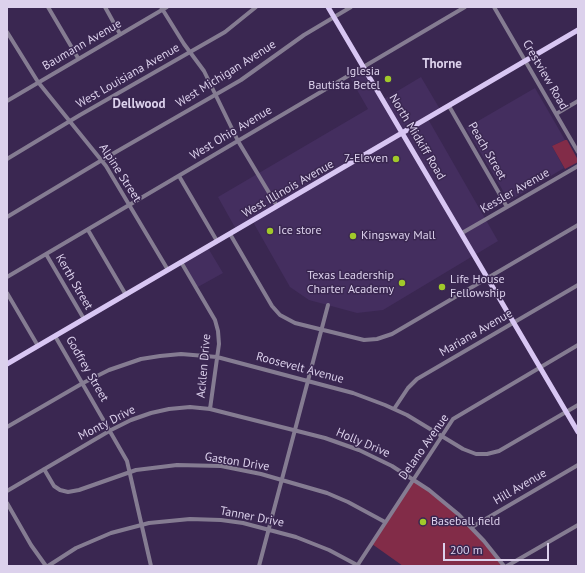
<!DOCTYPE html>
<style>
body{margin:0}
#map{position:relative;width:585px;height:573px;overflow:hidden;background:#3a2751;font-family:"PT Sans",sans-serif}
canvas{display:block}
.frame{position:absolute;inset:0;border:8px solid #dcd1ec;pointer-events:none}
.scale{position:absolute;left:443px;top:543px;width:106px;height:18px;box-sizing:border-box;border:2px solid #dcd1ec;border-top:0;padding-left:5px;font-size:12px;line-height:14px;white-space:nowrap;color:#dcd1ec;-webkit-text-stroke:3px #3a2751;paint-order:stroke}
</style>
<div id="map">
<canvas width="585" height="573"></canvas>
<div class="frame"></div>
<div class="scale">200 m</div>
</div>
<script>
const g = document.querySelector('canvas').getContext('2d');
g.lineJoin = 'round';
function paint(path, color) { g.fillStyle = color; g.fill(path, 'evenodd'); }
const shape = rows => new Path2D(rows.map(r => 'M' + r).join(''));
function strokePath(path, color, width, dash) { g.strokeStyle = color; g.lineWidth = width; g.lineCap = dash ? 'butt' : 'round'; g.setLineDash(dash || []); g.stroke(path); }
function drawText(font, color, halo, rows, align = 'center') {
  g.font = font + ' "PT Sans",sans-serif'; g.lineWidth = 3; g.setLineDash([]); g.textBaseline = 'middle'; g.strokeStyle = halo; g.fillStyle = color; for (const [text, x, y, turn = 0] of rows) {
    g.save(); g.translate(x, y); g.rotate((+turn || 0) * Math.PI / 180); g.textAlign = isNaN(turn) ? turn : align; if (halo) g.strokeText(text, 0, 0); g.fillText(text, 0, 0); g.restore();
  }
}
paint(shape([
 [365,66,384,99,421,77,441,111,428,119,498,241,383,310,357,313,309,300,290,287,253,222,237,231,218,197,368,109,349,76],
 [535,88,565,140,552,146,564,168,509,201,466,128],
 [208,248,223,273,196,288,181,263]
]), '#442e5f');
paint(shape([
 [565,140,567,140,578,160,578,162,565,169,552,146],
 [413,479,454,510,504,566,403,566,372,544]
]), '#822c48');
strokePath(shape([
 [48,7,78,58],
 [105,7,120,34],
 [161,7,184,44,204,71,238,141,277,206],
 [494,7,578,152],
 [7,32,38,82,106,166,168,270],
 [7,101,167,7],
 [449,106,507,207],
 [556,114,578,101],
 [7,159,80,115,225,32,256,7],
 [179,176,217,241],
 [7,217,102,160,241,80,304,35,351,7],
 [88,230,126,295],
 [462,233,578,166],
 [230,234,272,306,280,315,295,323,364,340,377,339,392,334,578,225],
 [46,254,84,319],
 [181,262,215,320,218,331,219,344,210,409],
 [7,277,465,7],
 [7,293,38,346],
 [55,336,127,461,151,566],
 [394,409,408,388,417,379,578,285],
 [7,427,83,383,109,370,141,359,160,356,181,354,217,357,353,393,385,405,407,415,463,449,476,454,487,454,499,451,578,405],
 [44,469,54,486,60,490,68,492,79,490,136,470,177,465,221,466,261,474,327,493,348,502,385,522],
 [7,491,111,430,131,420,151,413,169,409,190,407,210,409,325,438,359,450,392,466,429,490,458,514,484,541,504,566],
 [7,503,31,545,46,566],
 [472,527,578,465],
 [48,566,76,548,111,533,149,523,190,519,221,520,243,523,296,537,329,550,359,566],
 [259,566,328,305],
 [357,566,453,419,578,345],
 [507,566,578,525]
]), '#857c92', 4);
strokePath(shape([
 [328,7,578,432],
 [7,364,578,30]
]), '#d8c6f3', 5);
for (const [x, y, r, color] of [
 [388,79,4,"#a1c92a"],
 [396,159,4,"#a1c92a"],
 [270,231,4,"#a1c92a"],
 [353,236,4,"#a1c92a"],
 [402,283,4,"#a1c92a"],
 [442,287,4,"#a1c92a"],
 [423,522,4,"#a1c92a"]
]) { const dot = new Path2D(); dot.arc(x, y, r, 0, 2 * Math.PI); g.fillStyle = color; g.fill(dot); strokePath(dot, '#3a2751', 1.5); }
drawText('12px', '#dcd1ec', '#3a2751', [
 ["Baumann Avenue",82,45,-30],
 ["West Michigan Avenue",226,74,-32],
 ["Crestview Road",545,75,60],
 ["West Louisiana Avenue",128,76,-30],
 ["West Ohio Avenue",231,133,-31],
 ["North Midkiff Road",417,137,59],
 ["Peach Street",487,151,60],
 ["Alpine Street",120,173,57],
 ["West Illinois Avenue",288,189,-30],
 ["Kessler Avenue",515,191,-30],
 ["Kerth Street",74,282,60],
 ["Mariana Avenue",476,333,-30],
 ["Acklen Drive",204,366,-85],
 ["Roosevelt Avenue",300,368,15],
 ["Godfrey Street",87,369,60],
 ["Monty Drive",107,423,-27],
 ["Holly Drive",363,443,23],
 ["Delano Avenue",424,447,-55],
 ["Gaston Drive",237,462,9],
 ["Hill Avenue",520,487,-30],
 ["Tanner Drive",252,517,11]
]);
drawText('12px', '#dcd1ec', '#3a2751', [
 ["Iglesia",380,72,"right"],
 ["Bautista Betel",380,86,"right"],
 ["7-Eleven",388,159,"right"],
 ["Ice store",278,231],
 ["Kingsway Mall",361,236],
 ["Texas Leadership",394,276,"right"],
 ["Charter Academy",394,290,"right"],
 ["Life House",450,280],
 ["Fellowship",450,294],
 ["Baseball field",431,522]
], 'left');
drawText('bold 13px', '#dcd1ec', '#3a2751', [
 ["Thorne",442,64],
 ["Dellwood",139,104]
]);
</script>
